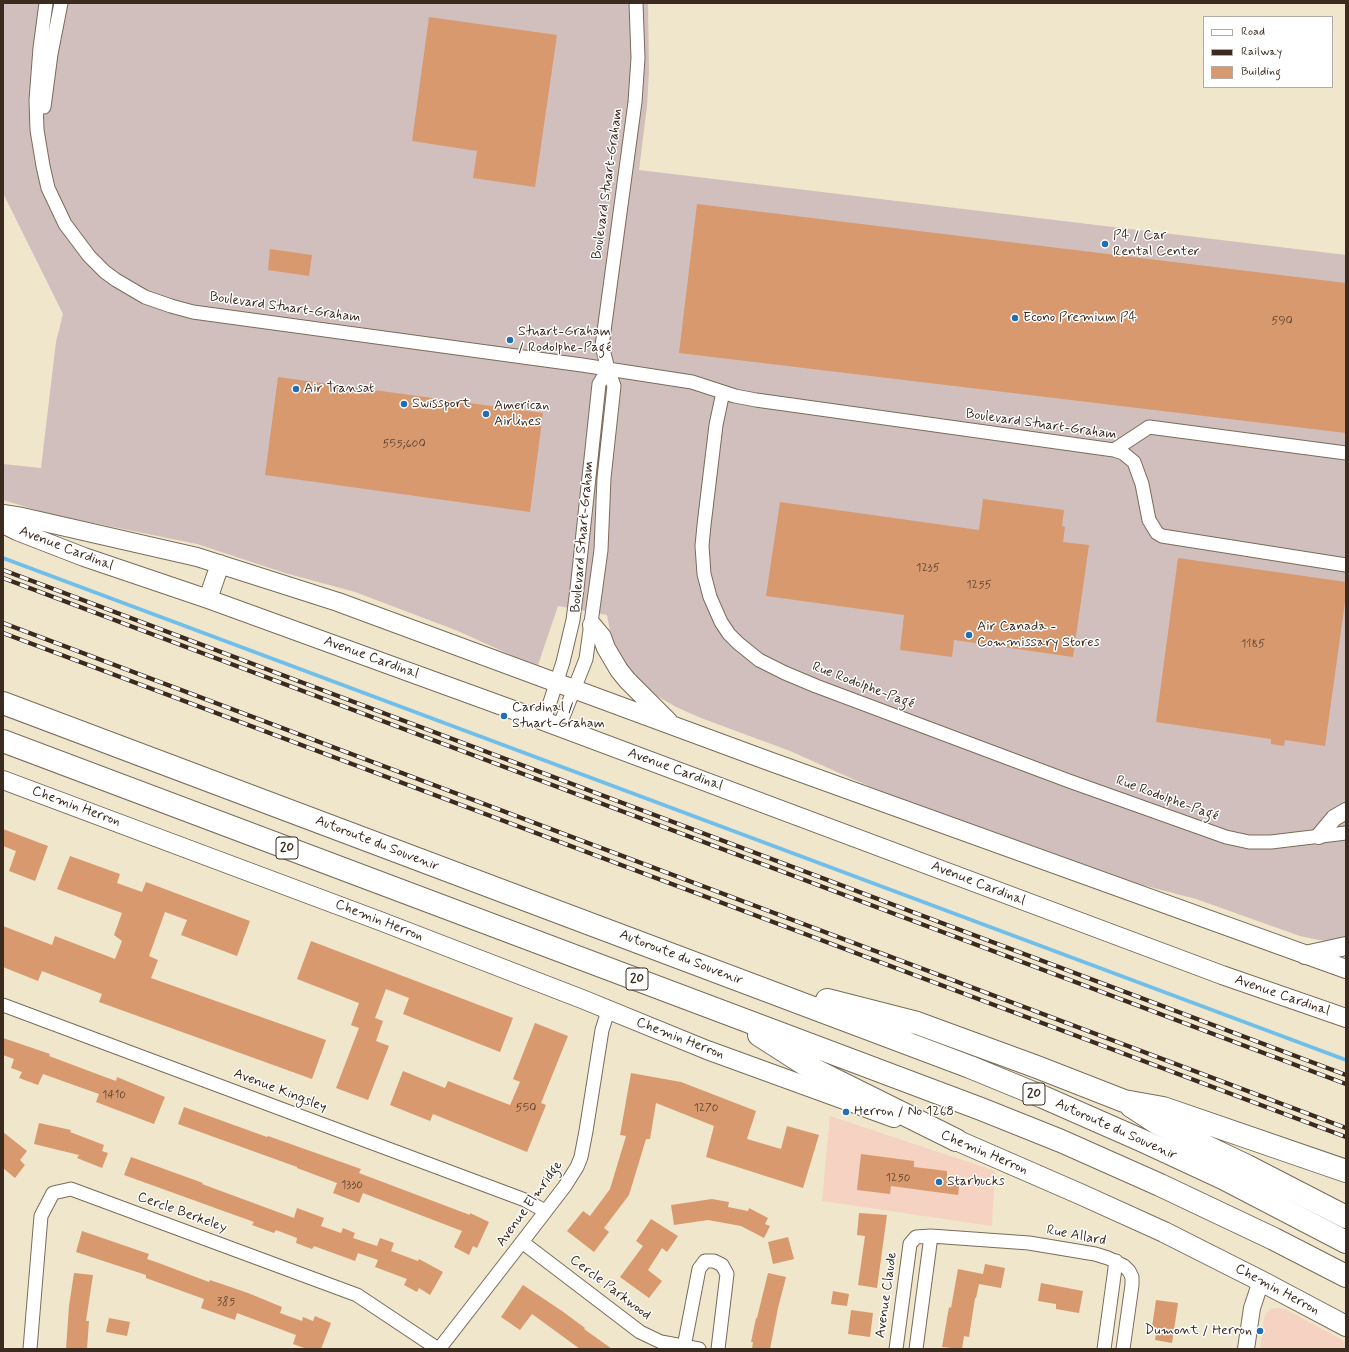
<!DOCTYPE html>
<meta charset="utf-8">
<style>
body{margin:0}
#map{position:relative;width:1349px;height:1352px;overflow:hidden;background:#efe6cb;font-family:Mynerve,sans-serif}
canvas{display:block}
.frame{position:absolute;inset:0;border:4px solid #3b2a1e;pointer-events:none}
.legend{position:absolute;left:1203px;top:16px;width:130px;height:72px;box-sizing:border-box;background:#fff;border:1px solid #b1aaa5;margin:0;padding:5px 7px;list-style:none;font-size:12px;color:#3b2a1e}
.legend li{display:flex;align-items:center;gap:8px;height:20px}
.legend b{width:20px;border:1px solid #b1aaa5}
</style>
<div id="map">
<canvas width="1349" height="1352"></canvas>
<div class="frame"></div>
<ul class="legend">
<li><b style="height:5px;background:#fff"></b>Road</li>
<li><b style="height:5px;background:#3b2a1e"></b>Railway</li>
<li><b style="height:11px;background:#d9996e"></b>Building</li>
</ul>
</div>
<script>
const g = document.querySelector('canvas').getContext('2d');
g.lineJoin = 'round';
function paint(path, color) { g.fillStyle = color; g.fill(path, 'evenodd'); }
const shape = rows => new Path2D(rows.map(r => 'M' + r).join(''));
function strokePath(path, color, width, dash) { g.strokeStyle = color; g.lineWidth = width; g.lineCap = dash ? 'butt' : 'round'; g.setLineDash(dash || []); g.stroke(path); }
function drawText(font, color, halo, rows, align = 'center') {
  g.font = font + ' Mynerve,sans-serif'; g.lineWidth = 3; g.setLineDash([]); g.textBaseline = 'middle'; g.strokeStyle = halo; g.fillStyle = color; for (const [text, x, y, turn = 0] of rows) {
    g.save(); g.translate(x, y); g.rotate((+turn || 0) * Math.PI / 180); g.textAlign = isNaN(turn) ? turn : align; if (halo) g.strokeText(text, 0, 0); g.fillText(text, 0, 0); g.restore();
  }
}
paint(shape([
 [830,1116,995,1171,992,1226,822,1201],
 [1278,1308,1285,1309,1346,1342,1346,1349,1260,1349,1264,1318,1266,1313,1271,1309]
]), '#f5d2c2');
paint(shape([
 [3,3,648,3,649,71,647,106,639,170,1346,255,1346,939,1336,942,1319,940,1300,936,1196,899,1104,875,882,792,790,751,701,718,676,707,657,696,638,680,626,665,616,649,610,631,607,615,558,606,538,665,513,656,458,631,355,592,285,573,197,544,49,514,3,500,3,464,41,468,56,342,63,314,3,193]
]), '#d1bfbd');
strokePath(shape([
 [3,558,1346,1060]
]), '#70bfeb', 4);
paint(shape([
 [429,17,557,35,535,187,473,178,477,151,412,141],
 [697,204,1346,283,1346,433,679,353],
 [270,249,312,255,309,276,268,270],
 [278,377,543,413,530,512,265,475],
 [983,499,1064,510,1062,526,1065,527,1063,542,1089,545,1073,657,954,640,952,657,900,650,904,615,766,596,780,502,979,530],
 [1178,558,1346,582,1346,595,1325,746,1285,740,1284,746,1271,744,1271,739,1156,722],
 [3,829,48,846,35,881,9,871,16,851,3,846],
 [70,856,120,874,117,883,142,892,146,882,250,921,237,956,181,935,187,920,165,912,149,956,158,960,151,978,326,1040,312,1079,99,1002,102,994,42,971,38,981,3,967,3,926,52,945,55,936,115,959,122,941,114,935,122,913,57,889],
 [311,941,513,1018,500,1052,403,1014,409,998,386,989,375,1018,383,1021,376,1041,389,1046,368,1100,336,1088,359,1028,351,1025,359,1003,297,979],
 [535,1023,568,1036,541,1103,546,1105,527,1152,433,1114,430,1121,390,1105,403,1071,445,1088,448,1081,510,1105,520,1082,513,1079],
 [3,1038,50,1054,49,1056,105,1077,116,1081,117,1077,165,1097,154,1124,96,1102,99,1094,43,1074,38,1085,19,1078,22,1072,11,1068,14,1059,3,1055],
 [631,1073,681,1082,756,1111,747,1139,781,1149,787,1126,819,1135,803,1188,706,1157,714,1126,656,1103,650,1139,646,1139,629,1195,604,1228,609,1232,594,1252,567,1231,583,1211,590,1216,610,1189,626,1136,620,1135],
 [184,1107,267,1137,268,1136,361,1169,359,1173,470,1215,470,1213,489,1222,477,1248,473,1246,469,1255,454,1247,462,1231,363,1193,359,1203,333,1193,337,1183,297,1168,297,1167,178,1124],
 [39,1123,71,1130,70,1132,104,1145,102,1151,108,1153,102,1168,77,1158,79,1155,34,1144],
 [3,1132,27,1151,20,1160,25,1165,15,1178,3,1168],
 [861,1154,914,1161,914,1167,947,1171,947,1176,960,1177,958,1195,891,1186,890,1194,857,1190],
 [131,1157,203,1183,202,1184,294,1218,297,1208,324,1218,321,1226,341,1233,343,1228,355,1233,353,1238,377,1246,380,1238,394,1243,391,1251,418,1261,419,1259,443,1272,430,1295,419,1288,417,1292,404,1285,407,1279,375,1267,378,1260,358,1253,355,1261,314,1246,312,1249,296,1243,297,1238,276,1230,274,1233,252,1225,254,1222,124,1175],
 [712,1199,729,1202,728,1207,748,1211,749,1208,768,1218,765,1224,770,1226,764,1238,741,1226,708,1220,674,1225,671,1205],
 [859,1213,887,1215,877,1288,858,1285,865,1236,857,1235],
 [651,1219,678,1236,667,1252,662,1248,648,1270,662,1281,649,1298,620,1277,643,1246,636,1241],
 [82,1231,149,1254,147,1259,156,1262,209,1282,210,1280,248,1293,282,1307,280,1313,302,1321,303,1317,313,1321,315,1316,331,1323,321,1349,307,1349,293,1344,296,1335,237,1313,235,1320,201,1308,204,1299,146,1278,146,1275,76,1252],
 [788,1237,794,1259,773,1264,768,1242],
 [985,1264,1005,1268,1001,1288,979,1284,976,1298,975,1298,969,1337,964,1336,962,1349,942,1347,949,1307,951,1308,958,1269,983,1274],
 [74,1273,93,1275,86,1321,89,1321,87,1349,66,1349,69,1306],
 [768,1273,786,1277,778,1308,770,1349,752,1349,753,1342,751,1342,756,1318,757,1318],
 [1041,1283,1083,1291,1079,1313,1056,1309,1056,1304,1038,1301],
 [523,1285,562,1311,585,1328,584,1329,612,1349,580,1349,532,1314,520,1330,501,1317],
 [833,1291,849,1294,847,1306,831,1304],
 [1156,1300,1178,1303,1172,1343,1155,1340,1157,1328,1152,1327],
 [851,1310,873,1313,870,1337,848,1334],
 [109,1318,130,1322,127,1336,106,1332]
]), '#d9996e');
const minor = shape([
 [46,3,40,48,36,100,37,130,43,166,48,188,65,224,89,256,105,272,116,280,145,297,171,306,193,312,582,365,692,382,735,396,756,400,1114,450,1123,453,1134,462,1142,484,1149,520,1157,533,1162,536,1346,565],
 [44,107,51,54,61,3],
 [723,392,716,425,704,525,702,546,704,574,710,597,721,622,729,634,738,643,759,660,785,673,816,686,1069,781,1226,837,1249,842,1271,842,1346,833],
 [1114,450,1149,427,1346,453],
 [544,721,563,662,573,620,577,589,599,384,608,369],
 [559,727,586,659,601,550,604,478,614,386,608,369,602,346,635,102,638,58,636,3],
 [3,1005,525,1200,545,1211],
 [522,1242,640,1332,661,1342,699,1349],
 [684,1347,699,1269,705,1261,714,1261,722,1265,727,1274,718,1349],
 [30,1349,41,1216,53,1193,71,1189,357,1295,438,1349],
 [439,1349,522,1242,565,1186,577,1167,581,1157,586,1131,602,1030,608,1011],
 [896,1349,910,1244,916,1237,931,1236,1029,1243,1095,1254,1108,1258,1124,1266,1129,1271,1132,1277,1132,1285,1123,1349],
 [916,1349,931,1236],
 [1104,1349,1116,1261]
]);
const tertiary = shape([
 [1319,836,1334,818,1346,811],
 [1246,1349,1252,1308,1261,1281]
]);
const secondary = shape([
 [3,514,22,517,197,557,338,602,766,760,1346,969],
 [3,524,17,531,84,557,208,599,530,716,1222,975,1346,1018],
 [208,599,220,564],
 [592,625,602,637,606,648,619,670,627,680,669,722],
 [3,780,380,921,582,999,707,1050,894,1118],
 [1305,955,1346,946]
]);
const primary = shape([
 [956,1140,1080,1194,1164,1232,1261,1281,1346,1326]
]);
const motorway = shape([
 [3,703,970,1067,1043,1097,1143,1141,1223,1178,1346,1242],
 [3,741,981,1109,1061,1141,1160,1185,1274,1239,1346,1276],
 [827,1000,917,1023,1037,1067,1124,1101,1163,1108,1346,1171],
 [759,1035,809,1067,956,1140],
 [1131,1106,1157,1123,1247,1166,1346,1217]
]);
strokePath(minor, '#7a6c5b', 15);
strokePath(tertiary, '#7a6c5b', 18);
strokePath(secondary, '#7a6c5b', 20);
strokePath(primary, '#7a6c5b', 22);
strokePath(motorway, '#7a6c5b', 24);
strokePath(minor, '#fff', 13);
strokePath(tertiary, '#fff', 16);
strokePath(secondary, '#fff', 18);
strokePath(primary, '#fff', 20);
strokePath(motorway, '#fff', 22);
const rail = shape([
 [3,570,1346,1075],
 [3,578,1346,1084],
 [3,623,1346,1128],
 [3,633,1346,1137]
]);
strokePath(rail, '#3b2a1e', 4.5);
strokePath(rail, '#fff', 3, [9]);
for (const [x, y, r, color] of [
 [1105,244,4,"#1f6fb2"],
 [1015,318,4,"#1f6fb2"],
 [510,340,4,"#1f6fb2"],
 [296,389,4,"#1f6fb2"],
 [404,404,4,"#1f6fb2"],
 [486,414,4,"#1f6fb2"],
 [969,635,4,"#1f6fb2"],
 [504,716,4,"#1f6fb2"],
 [846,1112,4,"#1f6fb2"],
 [939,1182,4,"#1f6fb2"],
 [1260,1331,4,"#1f6fb2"]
]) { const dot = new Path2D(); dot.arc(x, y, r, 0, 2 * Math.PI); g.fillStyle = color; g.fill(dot); strokePath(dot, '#fff', 1.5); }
drawText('12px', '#624632', null, [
 ["590",1282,321],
 ["555;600",404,444],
 ["1235",928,568],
 ["1255",979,585],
 ["1185",1253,644],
 ["1410",114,1095],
 ["550",526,1108],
 ["1270",706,1108],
 ["1250",898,1178],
 ["1330",352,1185],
 ["385",226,1302]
]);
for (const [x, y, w] of [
 [287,848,22],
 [637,979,22],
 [1034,1094,22]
]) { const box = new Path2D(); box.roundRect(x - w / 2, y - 11, w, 22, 3); g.fillStyle = '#fff'; g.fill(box); strokePath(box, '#3b2a1e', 1); }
drawText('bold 13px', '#3b2a1e', null, [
 ["20",287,848],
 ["20",637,979],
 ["20",1034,1094]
]);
drawText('14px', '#3b2a1e', '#fff', [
 ["Boulevard Stuart-Graham",608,184,-82],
 ["Boulevard Stuart-Graham",285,308,8],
 ["Boulevard Stuart-Graham",1041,425,8],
 ["Boulevard Stuart-Graham",583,537,-85],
 ["Avenue Cardinal",66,549,21],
 ["Avenue Cardinal",371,658,20],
 ["Rue Rodolphe-Pagé",863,686,21],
 ["Avenue Cardinal",675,770,20],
 ["Rue Rodolphe-Pagé",1167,799,20],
 ["Chemin Herron",76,807,20],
 ["Autoroute du Souvenir",377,844,21],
 ["Avenue Cardinal",978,884,21],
 ["Chemin Herron",379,921,21],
 ["Autoroute du Souvenir",681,958,21],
 ["Avenue Cardinal",1282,996,19],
 ["Chemin Herron",680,1039,21],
 ["Avenue Kingsley",280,1091,21],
 ["Autoroute du Souvenir",1116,1130,24],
 ["Chemin Herron",984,1153,23],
 ["Avenue Elmridge",530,1204,-54],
 ["Cercle Berkeley",182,1213,20],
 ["Rue Allard",1076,1236,11],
 ["Cercle Parkwood",610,1288,37],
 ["Chemin Herron",1277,1290,28],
 ["Avenue Claude",887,1295,-82]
]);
drawText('14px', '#3b2a1e', '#fff', [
 ["P4 / Car",1113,236],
 ["Rental Center",1113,252],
 ["Econo Premium P4",1023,318],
 ["Stuart-Graham",518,332],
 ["/ Rodolphe-Pagé",518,348],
 ["Air Transat",304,389],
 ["Swissport",412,404],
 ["American",494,406],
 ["Airlines",494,422],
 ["Air Canada -",977,627],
 ["Commissary Stores",977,643],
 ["Cardinal /",512,708],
 ["Stuart-Graham",512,724],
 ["Herron / No 1268",854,1112],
 ["Starbucks",947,1182],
 ["Dumont / Herron",1252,1331,"right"]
], 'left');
</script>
